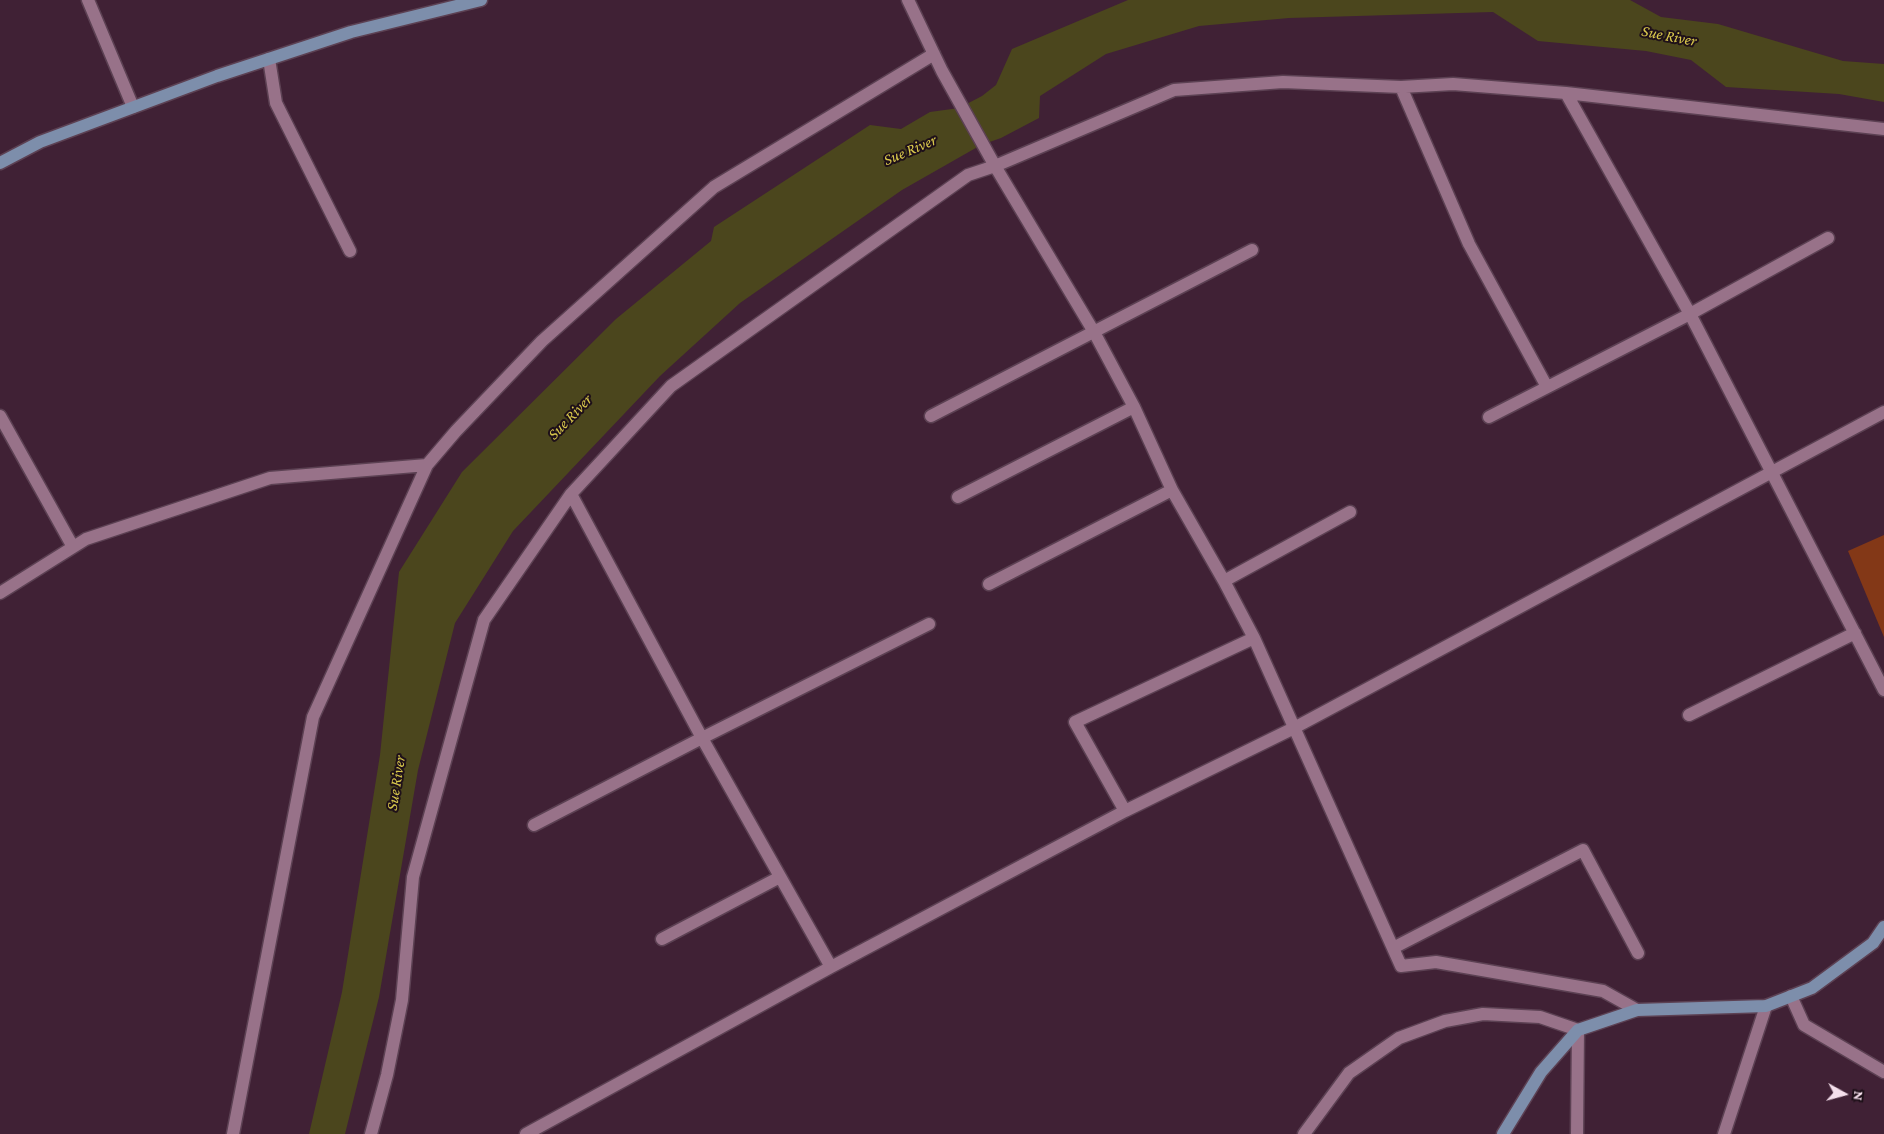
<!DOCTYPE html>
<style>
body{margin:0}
#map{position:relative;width:1884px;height:1134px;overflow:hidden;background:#402135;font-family:"Crimson Pro",serif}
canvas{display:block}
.north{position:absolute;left:1819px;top:1069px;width:50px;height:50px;-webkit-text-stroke:4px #1e1019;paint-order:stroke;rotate:97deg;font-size:14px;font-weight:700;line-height:20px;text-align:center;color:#f5dfec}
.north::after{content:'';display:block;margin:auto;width:18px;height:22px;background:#f5dfec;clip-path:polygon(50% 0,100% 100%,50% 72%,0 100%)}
</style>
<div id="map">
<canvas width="1884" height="1134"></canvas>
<div class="north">N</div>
</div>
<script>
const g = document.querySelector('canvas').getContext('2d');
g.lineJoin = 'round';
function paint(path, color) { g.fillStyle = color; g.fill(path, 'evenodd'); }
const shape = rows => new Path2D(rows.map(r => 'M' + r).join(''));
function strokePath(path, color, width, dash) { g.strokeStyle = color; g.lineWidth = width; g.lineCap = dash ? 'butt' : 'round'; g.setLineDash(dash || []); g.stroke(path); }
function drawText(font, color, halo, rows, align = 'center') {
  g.font = font + ' "Crimson Pro",serif'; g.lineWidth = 4; g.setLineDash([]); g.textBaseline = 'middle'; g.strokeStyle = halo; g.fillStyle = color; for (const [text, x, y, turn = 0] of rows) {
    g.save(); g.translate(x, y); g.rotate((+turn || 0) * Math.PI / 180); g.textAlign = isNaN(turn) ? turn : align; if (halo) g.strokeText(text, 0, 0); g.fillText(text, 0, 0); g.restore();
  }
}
paint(shape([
 [1884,535,1884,637,1848,551]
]), '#833817');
paint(shape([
 [1128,0,1630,0,1661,17,1718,24,1843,61,1884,64,1884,102,1839,94,1726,87,1691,60,1646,51,1538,41,1493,12,1289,18,1199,26,1106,54,1040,96,1039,118,1001,138,981,145,902,190,740,303,660,376,513,531,455,623,418,770,379,997,345,1134,309,1134,342,992,380,755,399,572,462,472,616,319,711,241,714,227,870,125,901,129,930,112,959,108,982,96,996,85,1012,49]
]), '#4b461d');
const lane = shape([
 [1791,996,1804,1025,1884,1072]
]);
const street = shape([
 [88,0,133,107],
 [908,0,942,71,995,166,1094,332,1134,407,1172,490,1224,581,1254,638,1401,966,1436,962,1603,991,1637,1010],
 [269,59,276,103,350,251],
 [1401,87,1469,244,1547,387],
 [1566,93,1690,314,1884,690],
 [0,416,73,547],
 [931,416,1252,250],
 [1489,417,1690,314,1828,238],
 [571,494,702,738,831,967],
 [958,497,1134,407],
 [1224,581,1350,512],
 [989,584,1172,490],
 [0,593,86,539,270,478,427,465],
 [1689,715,1855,633],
 [1125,811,1075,722,1254,638],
 [534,825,702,738,929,624],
 [662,939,780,877],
 [1393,948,1583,850,1638,953],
 [233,1134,313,717,427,465,456,431,542,341,714,187,934,54],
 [371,1134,387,1075,402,1000,413,877,484,620,571,494,671,386,968,175,995,166,1174,90,1283,82,1401,87,1453,84,1566,93,1884,129],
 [526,1134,831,967,1125,811,1294,728,1884,412],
 [1304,1134,1349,1073,1399,1038,1445,1021,1483,1014,1540,1017,1578,1030,1577,1134],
 [1724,1134,1766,1006]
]);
const secondary = shape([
 [0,163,40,142,217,76,351,32,481,0],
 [1503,1134,1541,1072,1578,1030,1637,1010,1766,1006,1812,988,1873,943,1884,927]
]);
strokePath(lane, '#5c4153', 15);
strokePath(street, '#5c4153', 15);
strokePath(secondary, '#5c4153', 15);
strokePath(lane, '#987289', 12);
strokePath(street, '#987289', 12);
strokePath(secondary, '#7d8eab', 12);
drawText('italic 16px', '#d9c84c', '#1e1019', [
 ["Sue River",1669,36,11],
 ["Sue River",910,150,-23],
 ["Sue River",570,417,-46],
 ["Sue River",396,783,-81]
]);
</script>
